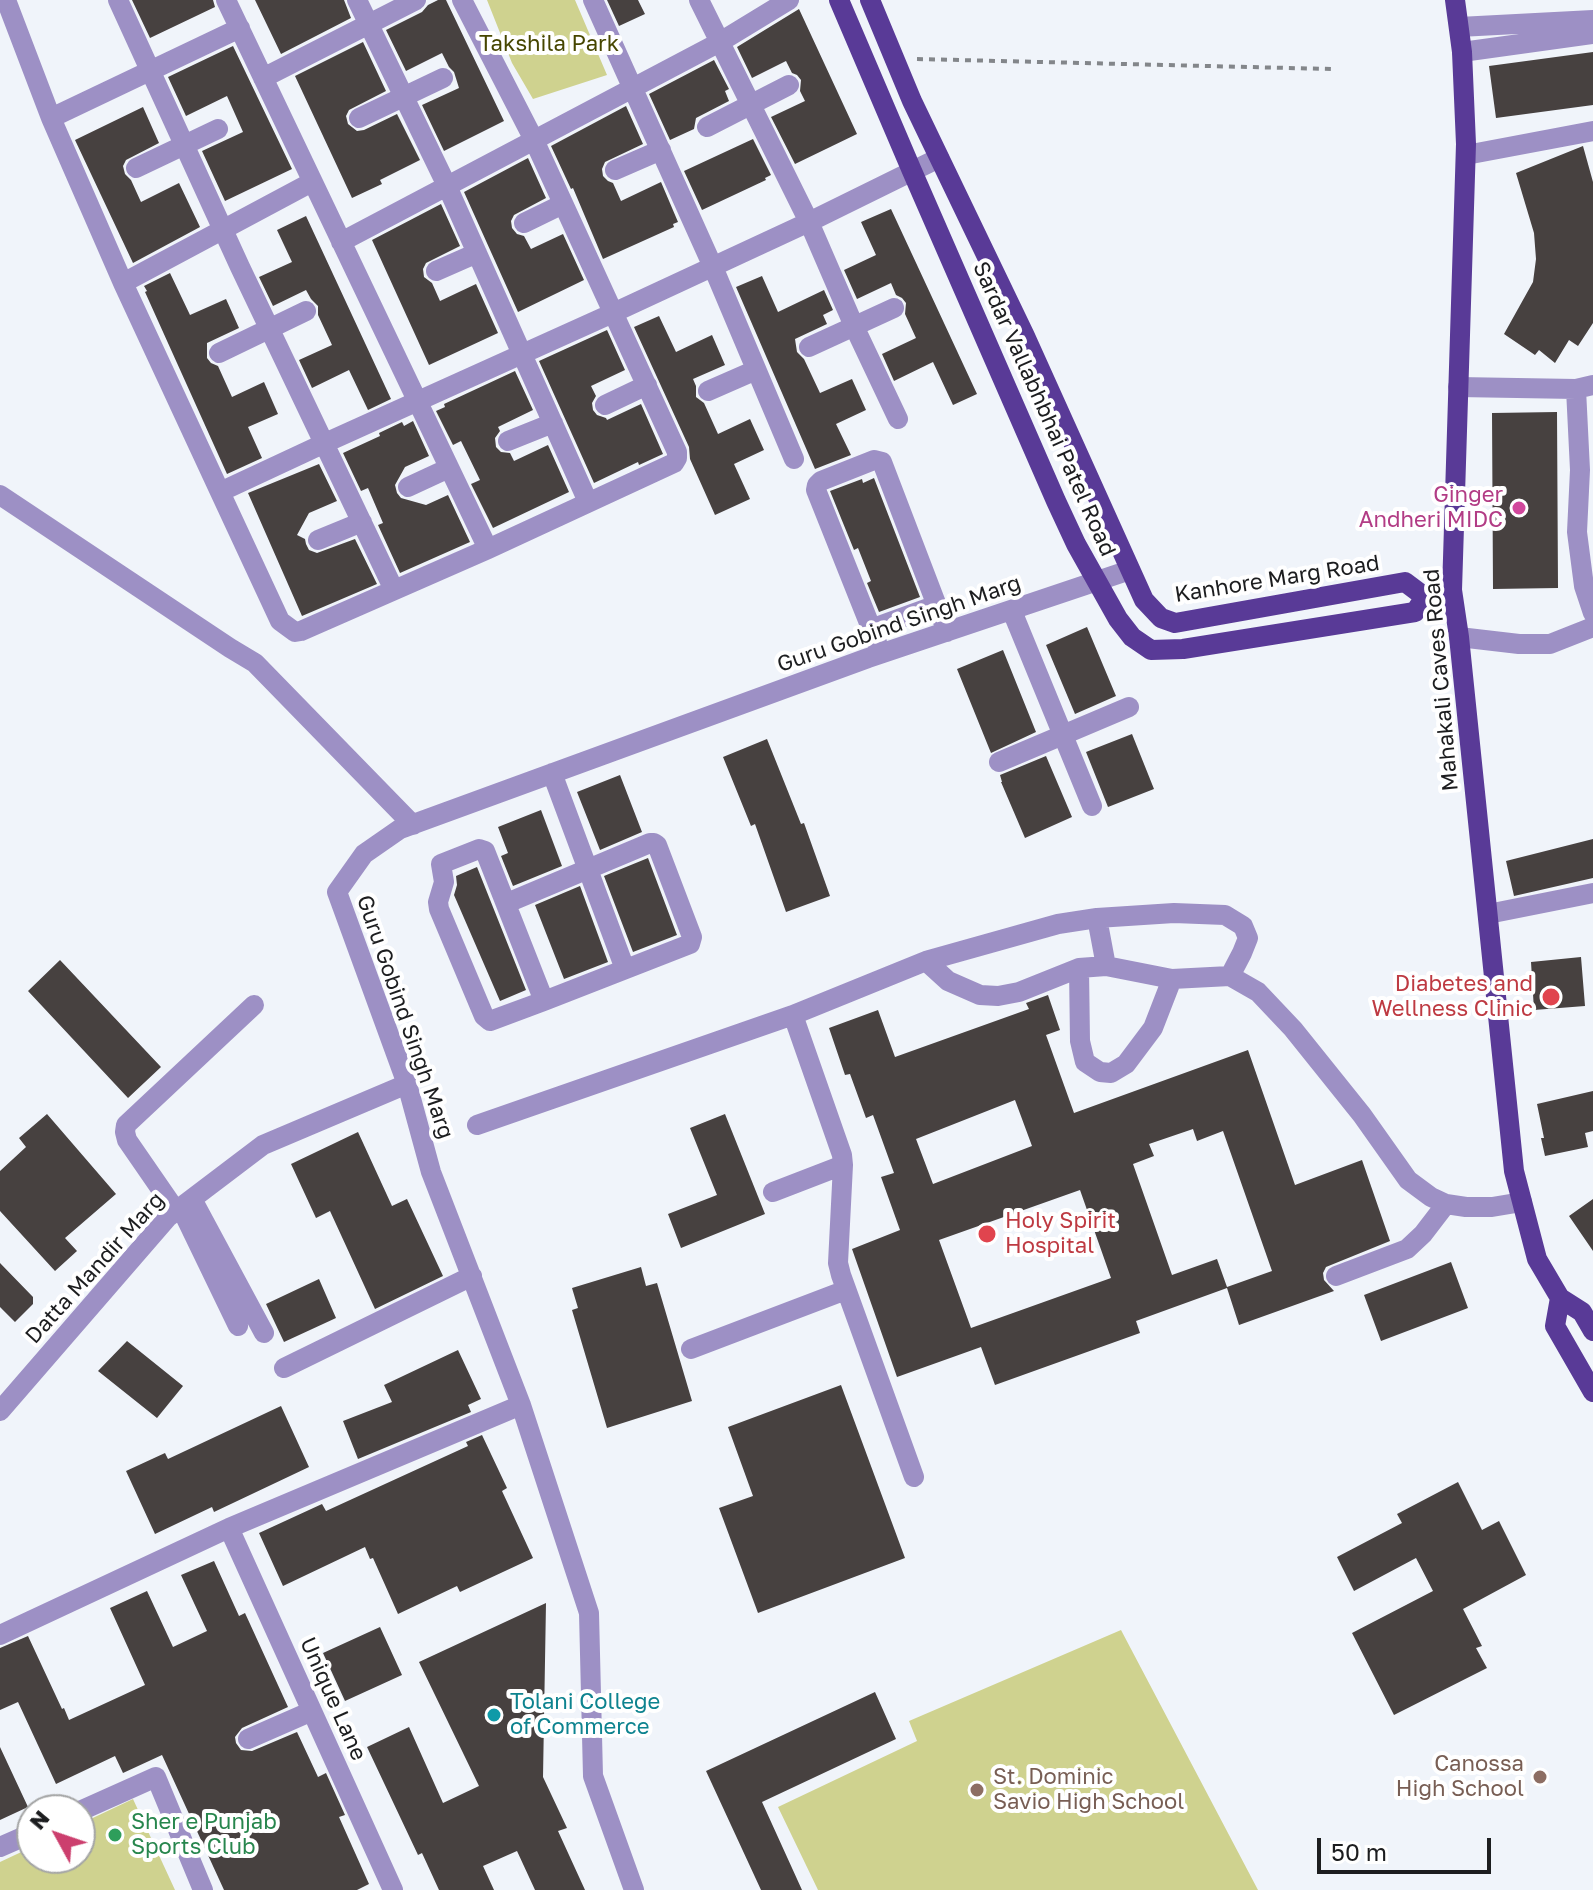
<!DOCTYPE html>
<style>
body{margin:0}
#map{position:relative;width:1593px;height:1890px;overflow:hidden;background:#f0f4fa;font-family:"Golos Text",sans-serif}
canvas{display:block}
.north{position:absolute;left:16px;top:1794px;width:80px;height:80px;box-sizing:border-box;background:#fff;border:2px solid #a4a5a5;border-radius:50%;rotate:310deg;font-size:22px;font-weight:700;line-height:32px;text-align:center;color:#1c1d1f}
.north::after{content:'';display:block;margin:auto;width:28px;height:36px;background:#cc3f6e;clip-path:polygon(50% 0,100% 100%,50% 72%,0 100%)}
.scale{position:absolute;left:1317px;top:1838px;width:174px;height:36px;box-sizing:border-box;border:4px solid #1c1d1f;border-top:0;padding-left:10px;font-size:24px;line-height:28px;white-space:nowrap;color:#1c1d1f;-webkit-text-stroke:6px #fff;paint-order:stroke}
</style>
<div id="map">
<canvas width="1593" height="1890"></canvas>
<div class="north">N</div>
<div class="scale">50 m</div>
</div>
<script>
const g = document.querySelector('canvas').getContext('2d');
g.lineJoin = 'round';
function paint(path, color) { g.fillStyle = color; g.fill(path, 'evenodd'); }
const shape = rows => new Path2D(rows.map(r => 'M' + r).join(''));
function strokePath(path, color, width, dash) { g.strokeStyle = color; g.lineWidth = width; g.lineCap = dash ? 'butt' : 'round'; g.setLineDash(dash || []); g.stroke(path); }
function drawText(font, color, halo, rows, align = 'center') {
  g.font = font + ' "Golos Text",sans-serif'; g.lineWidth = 8; g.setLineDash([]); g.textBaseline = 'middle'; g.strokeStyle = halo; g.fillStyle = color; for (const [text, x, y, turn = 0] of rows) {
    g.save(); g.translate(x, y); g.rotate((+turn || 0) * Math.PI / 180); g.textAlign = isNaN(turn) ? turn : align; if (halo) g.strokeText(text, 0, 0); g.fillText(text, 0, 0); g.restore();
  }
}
paint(shape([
 [487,0,575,0,607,75,533,99,512,63],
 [1121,1630,1258,1890,818,1890,778,1807,917,1741,909,1721],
 [133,1799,175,1890,0,1890,0,1862,32,1847,32,1858,80,1858,80,1824]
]), '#cfd28f');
paint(shape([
 [132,0,213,0,215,7,150,38],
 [255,0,344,0,351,18,281,54],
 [438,0,446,0,504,121,444,151,422,105,459,88,454,72,449,67,442,53,406,71,386,30,422,12,428,5],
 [607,0,638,0,645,14,619,26],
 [799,9,857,134,795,164,771,117,805,101,800,91,801,80,797,75,792,73,786,61,752,78,737,47],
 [363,42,386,91,349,110,346,116,348,124,357,131,364,130,397,114,420,160,380,180,382,184,352,198,295,76],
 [233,46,292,169,225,201,202,151,243,132,227,96,186,116,168,77],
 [1593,52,1593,105,1496,118,1489,66],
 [714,60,729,89,725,91,729,101,696,118,694,129,670,140,649,94],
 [626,106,643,144,605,162,602,169,603,176,608,181,613,183,621,201,661,182,678,222,673,224,674,227,603,259,573,188,571,189,551,146],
 [143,107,159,143,126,160,123,166,125,174,131,180,141,202,179,183,200,227,133,263,75,140],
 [753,139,771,175,765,178,766,180,702,210,684,171],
 [1583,146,1593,182,1593,323,1578,346,1569,340,1555,363,1539,350,1535,355,1504,334,1533,282,1536,259,1534,233,1516,173],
 [528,158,546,198,514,215,511,221,512,228,517,234,524,236,531,249,563,234,584,280,518,312,464,192],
 [441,204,460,246,426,263,423,269,424,277,432,283,440,301,476,284,498,333,429,365,372,240],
 [891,209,977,394,953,405,933,362,894,381,882,354,916,338,905,314,906,303,902,298,896,295,891,283,857,299,844,270,876,255,861,222],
 [306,216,391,399,368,410,349,370,312,388,299,360,332,345,318,315,318,306,311,299,306,290,273,306,259,277,292,262,277,230],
 [170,273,190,315,226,299,239,328,207,343,207,358,211,363,218,366,232,397,264,382,278,414,248,427,262,458,227,474,145,292,147,291,144,286],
 [762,276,778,312,824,290,833,310,823,315,827,324,795,339,797,352,804,359,820,393,852,379,866,410,836,424,851,455,815,469,736,287],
 [659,316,676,352,712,335,725,365,693,379,696,386,696,397,704,403,718,434,750,419,764,450,734,464,750,499,715,515,690,459,689,447,634,327],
 [607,330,625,370,591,386,596,396,592,403,593,410,597,415,606,418,607,420,641,404,663,454,639,465,638,462,594,483,539,361],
 [515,371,533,410,498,427,500,431,495,438,496,447,501,452,510,453,514,461,548,445,569,492,493,528,471,484,480,480,461,441,453,445,436,411,445,407,444,404],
 [1557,412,1558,588,1493,589,1492,413],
 [413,421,429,456,405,467,395,485,397,493,401,498,426,505,448,495,470,542,400,573,378,525,383,523,368,488,361,491,343,453,380,436,379,433,402,422,404,426],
 [319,464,337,501,309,513,297,535,305,539,306,544,309,550,317,553,355,539,377,584,302,616,248,493],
 [874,478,920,597,879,612,867,583,871,581,858,548,854,550,830,491,862,479,863,483],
 [1087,627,1116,696,1075,714,1046,645],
 [1003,650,1036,732,991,753,957,669],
 [1132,734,1154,789,1108,807,1086,752],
 [767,739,801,824,804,823,830,896,786,912,755,824,751,826,723,757],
 [1046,756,1072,817,1025,838,1001,782,1002,782,1000,775],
 [620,775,642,832,600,850,577,792],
 [541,810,562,866,513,886,501,856,508,853,498,827],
 [1593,839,1593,878,1514,896,1506,861],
 [648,858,677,935,633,952,604,876],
 [477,867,526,990,500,1001,454,895,457,885,456,876],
 [580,886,608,962,564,979,535,905],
 [1581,957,1585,1006,1534,1010,1531,962],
 [60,960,161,1067,128,1098,28,991],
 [1048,995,1060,1030,1046,1035,1074,1113,1248,1050,1295,1185,1362,1160,1390,1241,1326,1267,1323,1273,1324,1280,1334,1291,1239,1325,1227,1288,1136,1321,1140,1333,995,1385,981,1347,897,1377,852,1249,900,1230,881,1177,894,1173,873,1115,866,1118,850,1074,845,1075,829,1028,878,1010,895,1057,1029,1009,1026,1003],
 [1015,1100,1032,1146,933,1184,916,1139],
 [1193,1129,1197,1141,1223,1131,1272,1271,1227,1287,1217,1259,1172,1275,1133,1164,1154,1156,1149,1144],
 [1080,1190,1111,1278,971,1328,939,1240],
 [1593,1091,1593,1131,1585,1133,1588,1147,1545,1156,1541,1138,1544,1138,1537,1104],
 [47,1114,116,1194,65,1238,77,1251,55,1271,0,1211,0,1171,26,1147,19,1138],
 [725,1114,765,1214,681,1248,668,1214,717,1195,690,1128],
 [358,1132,392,1206,407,1199,443,1276,375,1309,330,1211,316,1218,291,1164],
 [1593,1199,1593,1251,1569,1216],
 [1451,1262,1468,1308,1381,1341,1364,1295],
 [0,1263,33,1297,33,1304,15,1322,0,1307],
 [641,1267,646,1286,657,1283,692,1401,607,1428,572,1310,578,1308,572,1288],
 [319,1279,336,1318,284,1342,266,1304],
 [127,1341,183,1386,157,1418,98,1371],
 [458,1350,481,1399,468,1405,471,1412,358,1459,343,1421,392,1402,384,1385],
 [841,1385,905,1558,758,1613,719,1508,753,1496,728,1427],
 [281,1406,309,1467,214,1512,212,1507,155,1534,126,1471,165,1453,168,1459],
 [482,1435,507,1488,502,1491,533,1558,460,1592,457,1586,398,1614,373,1558,370,1559,365,1547,283,1586,259,1533,322,1504,326,1511,468,1446,466,1442],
 [1458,1482,1482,1530,1499,1521,1526,1575,1463,1609,1482,1646,1476,1648,1487,1668,1394,1715,1352,1633,1433,1591,1416,1558,1354,1591,1337,1557,1402,1523,1397,1514],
 [214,1561,239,1616,245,1613,288,1707,242,1728,235,1737,236,1743,241,1750,252,1751,297,1732,318,1777,326,1773,345,1815,339,1817,369,1884,357,1890,224,1890,162,1755,123,1773,115,1756,56,1784,18,1702,0,1710,0,1648,28,1636,62,1709,64,1708,69,1720,145,1685,110,1608,147,1591,173,1647,207,1631,181,1575],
 [546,1603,543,1777,567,1828,558,1831,585,1890,535,1890,517,1851,483,1866,494,1890,439,1890,422,1853,418,1855,367,1747,409,1727,443,1803,479,1786,419,1662],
 [380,1627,402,1675,345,1701,323,1653],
 [875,1692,896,1739,762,1802,802,1890,761,1890,706,1771],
 [0,1747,28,1807,0,1820]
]), '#474140');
strokePath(shape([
 [917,59,1331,69]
]), '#83868a', 4, [6, 6]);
strokePath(shape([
 [6,0,51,118,123,283,220,492,325,443,613,313,809,222,939,158],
 [118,0,240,267,394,590],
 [226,0,488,549],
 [357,0,447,186,588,502],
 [593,0,713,267,794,459],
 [699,0,809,222,854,326,898,419],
 [1459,27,1593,20],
 [1462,52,1593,34],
 [263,78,416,0],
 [51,118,240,28],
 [359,118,443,78],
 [707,127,789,85],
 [1466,155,1593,131],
 [136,168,218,129],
 [615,170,661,150],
 [524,223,563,204],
 [341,242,720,42,789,0],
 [436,271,477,253],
 [123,283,312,182],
 [809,347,894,308],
 [219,353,306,311],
 [1458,387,1576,389,1593,385],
 [1576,389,1580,470,1577,532,1584,586,1593,613],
 [708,391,756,370],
 [605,405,647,385],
 [508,441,553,423],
 [408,487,449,468],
 [220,492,280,621,295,632,301,631,488,549,674,463,677,458,677,452,534,140,462,0],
 [0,495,230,648,255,663,413,825],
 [318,540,362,522],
 [1012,611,1092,806],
 [871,629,937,605],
 [1459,637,1519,644,1550,644,1593,627],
 [881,653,816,490,817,485,821,481,874,460,882,462,947,632],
 [999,762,1129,707],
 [552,773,625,969],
 [507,903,650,843,654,843,657,845,692,937,690,944,544,1001,490,1021,484,1016,439,909,438,902,444,882,441,864,479,849,485,851,544,1001],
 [1488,914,1593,893],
 [926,961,1058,924,1097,918],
 [1106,966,1097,918,1174,913,1225,915,1243,926,1248,938,1242,953,1230,976],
 [1079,968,1080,1041,1085,1062,1100,1072,1111,1073,1126,1064,1153,1028,1172,979],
 [793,1015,842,1155,843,1165,838,1263,841,1275,914,1477],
 [477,1125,793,1015,926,961,948,981,980,995,998,996,1019,992,1079,968,1106,966,1172,979,1230,976,1258,992,1293,1029,1362,1115,1408,1180,1431,1197,1446,1204,1466,1207,1492,1207,1522,1202],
 [773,1192,843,1165],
 [192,1199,264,1333],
 [181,1208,238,1326],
 [176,1211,127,1140,125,1132,126,1125,254,1005],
 [1336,1276,1407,1249,1423,1234,1446,1204],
 [691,1349,846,1290],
 [284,1368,472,1276],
 [0,1411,168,1217,263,1145,407,1084],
 [229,1528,393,1890],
 [0,1635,229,1528,521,1405],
 [248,1739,312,1711],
 [80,1811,156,1777,203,1890],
 [0,1847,32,1833],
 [634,1890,593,1776,589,1613,521,1405,431,1172,407,1084,337,892,364,854,400,829,868,658,1130,570]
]), '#9d90c5', 20);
strokePath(shape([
 [839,0,912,171,1056,501,1076,544,1118,619,1132,637,1151,650,1183,649,1415,612,1425,597],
 [870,0,912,101,1025,336,1144,600,1161,618,1175,623,1405,582,1425,597],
 [1455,0,1462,52,1466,144,1452,590,1459,637,1514,1171,1537,1259,1560,1298,1582,1312,1593,1331],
 [1560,1298,1555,1326,1593,1392]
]), '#593a97', 20);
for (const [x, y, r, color] of [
 [1519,508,8,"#d1479c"],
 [1551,997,10,"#e0444e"],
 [987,1234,10,"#e0444e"],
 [494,1715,8,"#0f9aa8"],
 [1540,1777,8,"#8d6e63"],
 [977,1790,8,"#8d6e63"],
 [115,1835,8,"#2e9e5b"]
]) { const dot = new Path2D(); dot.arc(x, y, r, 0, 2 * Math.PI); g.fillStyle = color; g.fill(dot); strokePath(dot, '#fff', 3); }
drawText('22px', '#464600', '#fff', [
 ["Takshila Park",549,44]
]);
drawText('22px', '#1c1d1f', '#fff', [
 ["Sardar Vallabhbhai Patel Road",1044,409,66],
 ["Kanhore Marg Road",1277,579,-9],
 ["Guru Gobind Singh Marg",899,624,-19],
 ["Mahakali Caves Road",1441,680,-95],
 ["Guru Gobind Singh Marg",405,1017,71],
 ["Datta Mandir Marg",95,1268,-48],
 ["Unique Lane",333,1699,66]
]);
drawText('22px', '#b23c85', '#fff', [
 ["Ginger",1503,495],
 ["Andheri MIDC",1503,520]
], 'right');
drawText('22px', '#be3a42', '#fff', [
 ["Diabetes and",1533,984],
 ["Wellness Clinic",1533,1009],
 ["Holy Spirit",1005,1221,"left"],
 ["Hospital",1005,1246,"left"]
], 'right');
drawText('22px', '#0d838f', '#fff', [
 ["Tolani College",510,1702],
 ["of Commerce",510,1727]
], 'left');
drawText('22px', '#785e54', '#fff', [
 ["Canossa",1524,1764],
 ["High School",1524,1789],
 ["St. Dominic",993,1777,"left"],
 ["Savio High School",993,1802,"left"]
], 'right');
drawText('22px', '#27864d', '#fff', [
 ["Sher e Punjab",131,1822],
 ["Sports Club",131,1847]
], 'left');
</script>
